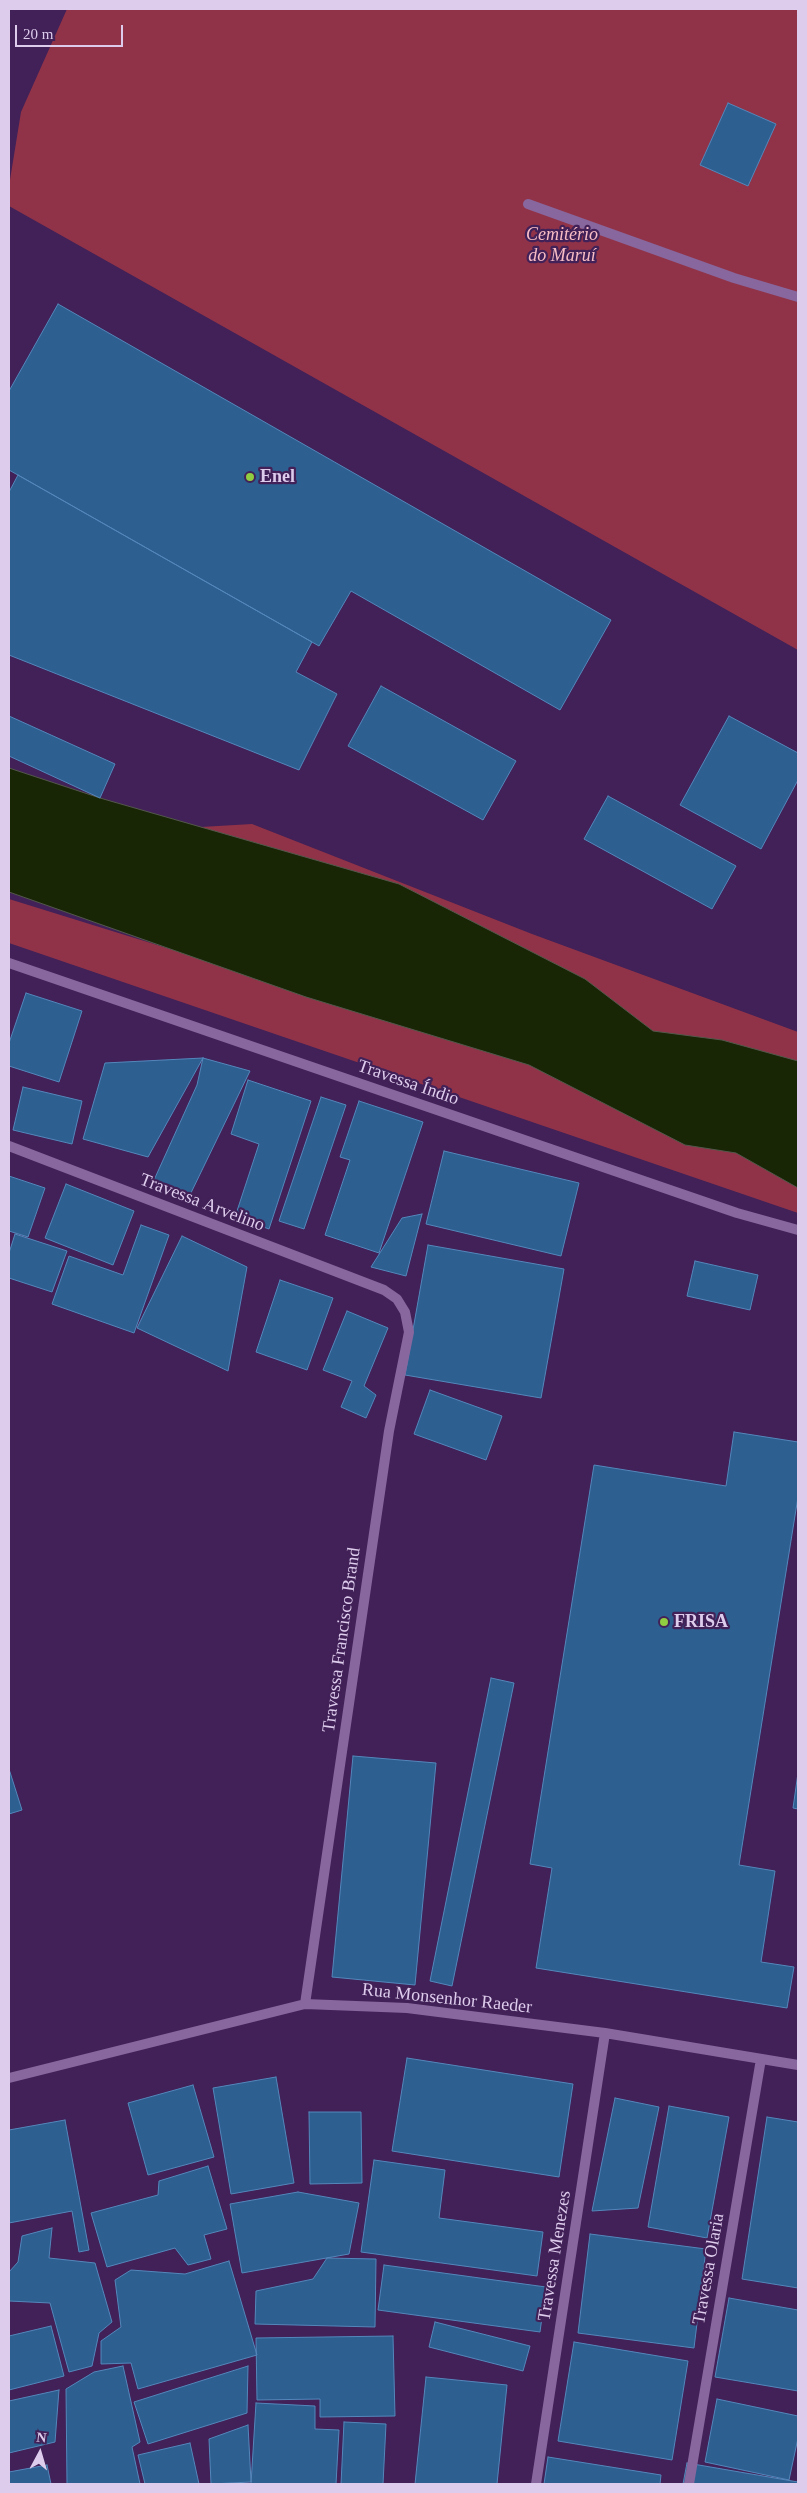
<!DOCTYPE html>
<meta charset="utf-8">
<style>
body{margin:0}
#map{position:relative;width:807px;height:2493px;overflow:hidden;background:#412157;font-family:Georgia,serif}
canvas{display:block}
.frame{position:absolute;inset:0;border:10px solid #decced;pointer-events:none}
.north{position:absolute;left:15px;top:2428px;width:50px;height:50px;-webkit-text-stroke:4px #412157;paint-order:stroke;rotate:6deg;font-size:14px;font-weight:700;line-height:20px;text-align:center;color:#decced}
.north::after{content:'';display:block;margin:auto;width:18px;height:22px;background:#decced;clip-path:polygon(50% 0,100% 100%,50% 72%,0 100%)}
.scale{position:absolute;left:15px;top:25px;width:108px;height:22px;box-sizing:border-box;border:2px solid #decced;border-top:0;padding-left:6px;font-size:15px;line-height:18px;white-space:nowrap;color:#decced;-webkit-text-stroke:4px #412157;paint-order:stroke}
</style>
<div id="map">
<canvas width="807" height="2493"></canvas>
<div class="frame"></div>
<div class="north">N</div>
<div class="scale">20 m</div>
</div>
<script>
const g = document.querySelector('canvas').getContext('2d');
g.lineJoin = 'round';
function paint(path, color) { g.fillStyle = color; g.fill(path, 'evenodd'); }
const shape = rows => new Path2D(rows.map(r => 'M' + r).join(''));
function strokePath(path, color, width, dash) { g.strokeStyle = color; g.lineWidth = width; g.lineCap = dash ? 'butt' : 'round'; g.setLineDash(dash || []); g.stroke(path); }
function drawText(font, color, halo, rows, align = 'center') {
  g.font = font + ' Georgia,serif'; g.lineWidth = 4.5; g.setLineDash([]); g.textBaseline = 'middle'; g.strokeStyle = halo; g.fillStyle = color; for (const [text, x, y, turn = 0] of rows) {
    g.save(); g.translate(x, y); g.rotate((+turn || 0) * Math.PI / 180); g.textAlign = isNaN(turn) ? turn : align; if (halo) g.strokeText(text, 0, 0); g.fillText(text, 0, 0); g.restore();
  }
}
paint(shape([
 [67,9,798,9,798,650,9,206,9,186,21,112],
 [252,824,532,934,798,1032,798,1099,167,829],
 [9,899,798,1144,798,1213,9,943]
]), '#913348');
const water = shape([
 [9,768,100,798,399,884,585,979,653,1031,722,1040,798,1061,798,1188,736,1153,685,1145,529,1065,306,997,9,892,9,768]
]);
paint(water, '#182606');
strokePath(water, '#53584b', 1);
const building = shape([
 [728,103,776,124,748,186,700,165,728,103],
 [58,304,611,620,560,710,351,591,319,646,9,470,9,391,58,304],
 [18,475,312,642,296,672,337,694,299,770,9,655,9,492,18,475],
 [381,686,516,761,483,820,348,746,381,686],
 [9,716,115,764,100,798,9,756,9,716],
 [729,716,798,753,798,780,761,849,680,805,729,716],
 [608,796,736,866,712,909,584,839,608,796],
 [26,993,82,1011,59,1082,9,1066,9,1043,26,993],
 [203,1058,148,1157,83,1139,105,1063,203,1058],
 [203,1058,250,1071,188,1199,154,1180,197,1085,203,1058],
 [248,1080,311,1101,269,1229,235,1217,259,1144,231,1134,248,1080],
 [23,1087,82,1101,72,1144,13,1130,23,1087],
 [321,1097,346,1105,304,1229,279,1221,321,1097],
 [359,1101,423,1122,379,1253,325,1235,350,1160,340,1157,359,1101],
 [444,1151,579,1183,561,1256,426,1224,444,1151],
 [9,1176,45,1188,28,1237,9,1231,9,1176],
 [66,1184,134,1211,113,1265,45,1238,66,1184],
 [422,1214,406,1276,371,1267,402,1218,422,1214],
 [141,1225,169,1235,134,1333,52,1304,69,1256,123,1275,141,1225],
 [15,1234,67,1251,52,1292,9,1278,9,1253,15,1234],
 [182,1236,247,1267,228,1371,137,1328,182,1236],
 [428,1245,564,1269,541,1398,405,1375,428,1245],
 [695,1261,758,1275,750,1310,687,1296,695,1261],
 [280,1280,333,1298,307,1370,256,1352,280,1280],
 [347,1311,388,1328,364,1386,376,1395,366,1418,341,1407,352,1381,323,1370,347,1311],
 [430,1390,502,1416,486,1460,414,1434,430,1390],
 [734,1432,798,1442,798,1497,739,1865,775,1871,761,1962,794,1967,787,2008,536,1968,552,1868,530,1864,594,1465,726,1486,734,1432],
 [491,1678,514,1683,452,1986,430,1981,491,1678],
 [353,1756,436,1763,415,1985,332,1977,353,1756],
 [9,1769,22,1810,9,1814,9,1769],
 [798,1773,798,1809,793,1808,798,1773],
 [407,2058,573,2084,559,2177,392,2151,407,2058],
 [276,2077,294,2183,231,2194,213,2088,276,2077],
 [193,2085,214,2157,148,2175,128,2103,193,2085],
 [615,2098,659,2107,638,2208,592,2211,615,2098],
 [669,2106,729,2117,707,2238,648,2227,669,2106],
 [309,2112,361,2112,362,2183,310,2184,309,2112],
 [767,2117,798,2122,798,2288,742,2279,767,2117],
 [65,2120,89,2250,79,2252,72,2211,9,2223,9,2130,65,2120],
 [374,2160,445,2170,439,2218,543,2232,537,2276,361,2252,374,2160],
 [208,2166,227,2229,204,2235,211,2259,188,2265,175,2248,107,2267,91,2213,158,2195,159,2181,208,2166],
 [298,2192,359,2203,349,2254,242,2273,230,2204,298,2192],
 [52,2228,49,2258,95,2263,112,2322,99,2333,92,2366,69,2372,50,2303,9,2301,9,2272,18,2262,22,2236,52,2228],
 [590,2234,706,2249,694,2348,578,2333,590,2234],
 [327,2258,376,2259,375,2327,255,2324,256,2291,313,2279,327,2258],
 [229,2261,257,2355,138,2389,131,2363,101,2364,101,2341,121,2327,115,2280,131,2270,185,2274,229,2261],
 [384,2265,546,2287,540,2332,378,2310,384,2265],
 [729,2298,798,2310,798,2391,715,2377,729,2298],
 [435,2322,530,2346,523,2371,429,2347,435,2322],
 [51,2326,64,2376,9,2390,9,2334,9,2336,51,2326],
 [393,2336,395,2416,320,2417,320,2399,257,2400,256,2338,393,2336],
 [574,2342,688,2361,672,2460,558,2441,574,2342],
 [123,2366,140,2442,132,2447,140,2484,67,2484,66,2389,94,2372,123,2366],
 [248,2366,247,2413,148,2444,134,2402,248,2366],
 [426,2377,507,2385,497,2484,415,2484,426,2377],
 [59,2390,55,2442,9,2453,9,2401,59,2390],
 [717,2399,798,2416,798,2438,789,2480,705,2462,717,2399],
 [256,2403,315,2406,315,2429,339,2430,336,2484,251,2484,256,2403],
 [344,2422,386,2424,383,2484,341,2484,344,2422],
 [248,2425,251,2482,211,2484,209,2439,248,2425],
 [190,2443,199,2484,145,2484,138,2455,190,2443],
 [548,2457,661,2475,660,2484,544,2484,548,2457],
 [687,2463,798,2482,798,2484,683,2484,687,2463],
 [47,2465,51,2484,9,2484,9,2472,47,2465]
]);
paint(building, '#2d6091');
strokePath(building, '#5487bb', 1);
strokePath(shape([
 [528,204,734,278,798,297]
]), '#87679e', 10);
strokePath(shape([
 [9,963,737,1213,798,1230],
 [9,1146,384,1290,397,1299,405,1312,409,1332,389,1431,305,2004],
 [9,2078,305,2004,407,2008,605,2033,798,2065],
 [536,2484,605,2033],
 [689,2484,761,2059]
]), '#87679e', 10);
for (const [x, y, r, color] of [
 [250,477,5,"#91cd40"],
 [664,1622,5,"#91cd40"]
]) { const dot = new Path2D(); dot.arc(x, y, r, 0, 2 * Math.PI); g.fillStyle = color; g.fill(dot); strokePath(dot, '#412157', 2); }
drawText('italic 18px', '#f8bdc5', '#412157', [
 ["Cemitério",562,235],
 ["do Maruí",562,256]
]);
drawText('bold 18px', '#decced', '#412157', [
 ["Enel",260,477],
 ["FRISA",674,1622]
], 'left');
drawText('18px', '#decced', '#412157', [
 ["Travessa Índio",408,1083,19],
 ["Travessa Arvelino",202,1203,21],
 ["Travessa Francisco Brand",342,1640,-82],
 ["Rua Monsenhor Raeder",447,1999,6],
 ["Travessa Menezes",555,2256,-81],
 ["Travessa Olaria",709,2269,-80]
]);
</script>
